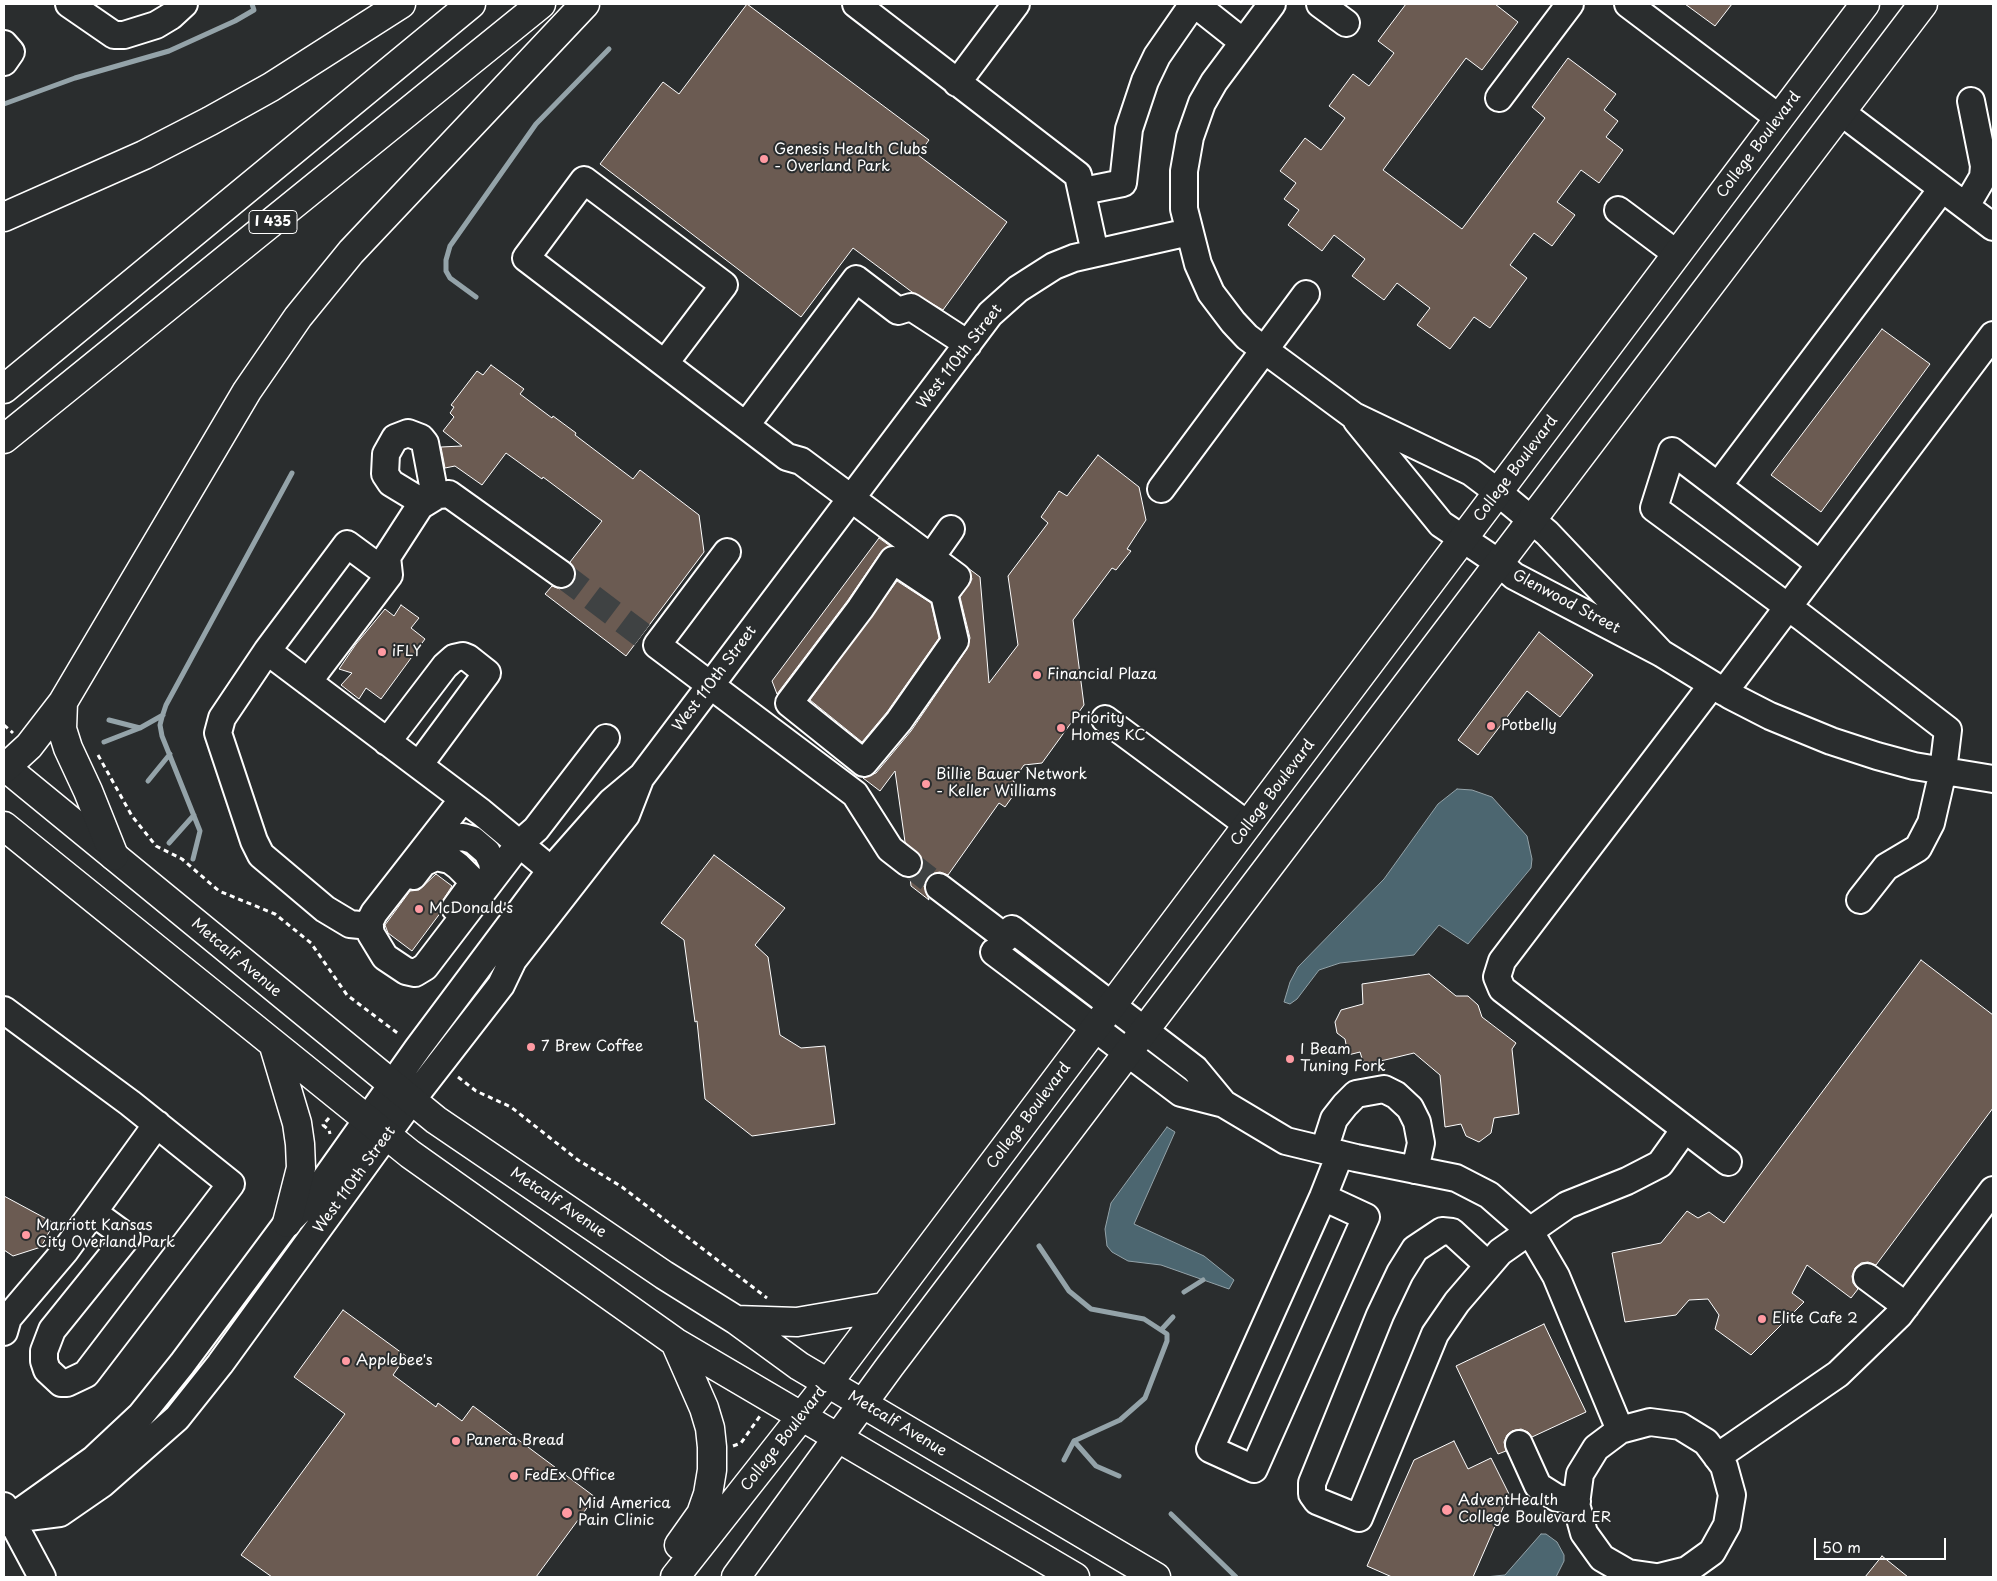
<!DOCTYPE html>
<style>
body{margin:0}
#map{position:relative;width:1997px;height:1581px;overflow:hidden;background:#2a2d2e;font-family:"Playpen Sans",sans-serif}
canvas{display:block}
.frame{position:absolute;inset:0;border:5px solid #fff;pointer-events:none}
.scale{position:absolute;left:1814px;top:1538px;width:132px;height:22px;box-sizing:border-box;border:2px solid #fff;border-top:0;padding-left:6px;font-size:15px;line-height:18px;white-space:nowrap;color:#fff;-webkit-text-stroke:4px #2a2d2e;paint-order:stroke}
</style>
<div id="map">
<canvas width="1997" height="1581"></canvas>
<div class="frame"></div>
<div class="scale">50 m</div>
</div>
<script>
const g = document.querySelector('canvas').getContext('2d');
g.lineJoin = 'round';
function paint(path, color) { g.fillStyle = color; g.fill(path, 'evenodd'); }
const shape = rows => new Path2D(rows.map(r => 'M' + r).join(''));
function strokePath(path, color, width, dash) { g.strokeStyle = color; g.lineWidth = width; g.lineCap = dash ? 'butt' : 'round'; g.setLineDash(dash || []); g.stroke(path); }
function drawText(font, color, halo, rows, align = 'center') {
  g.font = font + ' "Playpen Sans",sans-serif'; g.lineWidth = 4; g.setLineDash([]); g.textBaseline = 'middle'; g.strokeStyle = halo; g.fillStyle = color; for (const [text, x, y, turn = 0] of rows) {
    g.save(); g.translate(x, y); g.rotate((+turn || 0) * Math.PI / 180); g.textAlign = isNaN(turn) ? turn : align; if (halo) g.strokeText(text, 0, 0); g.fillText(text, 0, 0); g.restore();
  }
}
const water = shape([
 [1457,789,1472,790,1492,797,1527,836,1532,859,1531,868,1468,944,1439,925,1414,955,1340,963,1319,970,1297,999,1290,1004,1284,1002,1290,982,1298,967,1384,879,1438,804,1457,789],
 [1167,1127,1175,1132,1134,1224,1204,1256,1234,1280,1229,1289,1161,1265,1128,1261,1112,1252,1107,1246,1105,1229,1111,1203,1167,1127],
 [1541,1534,1546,1534,1557,1542,1564,1555,1564,1561,1556,1577,1485,1577,1505,1575,1541,1534]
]);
paint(water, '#4c6670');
strokePath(water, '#94a3a9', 1);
strokePath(shape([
 [4,104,75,78,169,51,235,21,254,10,252,4],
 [476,297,450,278,446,271,446,260,450,246,536,124,609,49],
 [109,720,140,728,163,715],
 [104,742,140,728],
 [148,781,170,754],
 [169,843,194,815],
 [193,859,200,831,162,736,160,725,162,717,166,705,292,473],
 [1039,1246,1069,1291,1091,1309,1144,1319,1167,1334,1167,1341,1145,1398,1120,1420,1074,1441,1064,1460],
 [1184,1292,1203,1280],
 [1162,1329,1173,1317],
 [1074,1441,1096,1466,1119,1476],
 [1171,1514,1236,1577]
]), '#94a3a9', 5);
const building = shape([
 [747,4,929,140,918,155,1007,222,943,310,912,292,853,248,801,317,600,164,663,82,679,94,747,4],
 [1406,4,1495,4,1518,22,1482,70,1466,58,1383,170,1462,229,1545,118,1532,107,1568,58,1616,94,1604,110,1618,121,1606,137,1623,150,1599,183,1581,170,1557,202,1575,215,1552,246,1534,233,1510,265,1527,278,1490,328,1474,317,1450,349,1417,325,1430,308,1397,283,1384,300,1352,276,1365,259,1334,235,1322,251,1288,225,1299,210,1284,199,1296,183,1280,171,1305,138,1321,150,1345,118,1329,106,1353,74,1369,86,1394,53,1378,41,1406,4],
 [1685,4,1732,4,1715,26,1685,4],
 [1882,329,1930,364,1821,512,1771,475,1882,329],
 [491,365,524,389,520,394,552,418,553,416,576,433,575,435,633,479,640,470,699,515,704,552,626,656,545,594,552,586,560,589,568,587,573,583,576,575,570,562,602,521,543,477,542,479,506,453,482,485,455,466,445,468,441,447,462,446,443,431,454,417,450,413,454,407,451,405,477,371,483,375,491,365],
 [1098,455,1139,487,1146,520,1127,549,1131,551,1116,570,1112,568,1073,620,1084,705,1042,763,1024,765,1013,781,1020,786,1005,807,999,803,948,875,940,872,934,873,927,878,924,886,929,900,911,886,910,877,920,872,923,865,922,858,905,842,895,771,880,791,863,778,876,773,911,731,967,649,970,638,960,597,972,579,968,568,980,577,989,683,1018,645,1008,576,1048,523,1041,517,1059,491,1067,496,1098,455],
 [879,538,890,546,881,552,848,600,777,694,772,681,879,538],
 [897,581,931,603,939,638,887,712,862,742,810,700,897,581],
 [401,605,419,618,411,628,425,639,381,699,366,688,359,699,341,685,352,673,339,669,356,644,385,609,394,616,401,605],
 [1539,632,1593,675,1560,717,1527,691,1478,755,1458,740,1539,632],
 [714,855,785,908,755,945,768,957,780,1035,801,1048,825,1046,835,1124,752,1136,705,1099,697,1021,695,1022,684,940,661,923,714,855],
 [436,874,452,886,443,900,441,912,412,951,388,933,385,925,410,891,419,890,436,874],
 [1921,960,1993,1015,1993,1108,1876,1265,1868,1262,1861,1263,1855,1268,1852,1276,1853,1283,1858,1289,1851,1298,1807,1265,1792,1293,1804,1302,1751,1355,1715,1329,1719,1315,1708,1299,1689,1300,1676,1315,1625,1322,1612,1253,1661,1243,1687,1211,1698,1218,1709,1212,1724,1223,1921,960],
 [1429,974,1456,996,1468,996,1478,1005,1482,1017,1516,1043,1512,1049,1519,1114,1494,1118,1491,1133,1479,1142,1466,1136,1461,1124,1445,1127,1440,1075,1414,1053,1364,1065,1360,1052,1348,1055,1345,1039,1337,1033,1335,1022,1341,1010,1363,1004,1362,984,1429,974],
 [4,1196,54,1223,41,1247,13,1256,4,1250,4,1196],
 [343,1310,406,1356,393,1375,436,1407,438,1403,462,1421,473,1406,595,1497,536,1577,272,1577,241,1555,345,1414,294,1377,343,1310],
 [1544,1324,1586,1412,1532,1437,1528,1432,1521,1429,1512,1431,1507,1435,1504,1442,1506,1451,1498,1454,1456,1366,1544,1324],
 [1454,1441,1468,1469,1491,1458,1509,1494,1473,1577,1392,1577,1367,1566,1414,1460,1454,1441],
 [1882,1556,1908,1577,1865,1577,1882,1556]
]);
paint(building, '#6b5b52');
strokePath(building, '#fff', 1);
strokePath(shape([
 [561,574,642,635],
 [908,863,939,887]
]), '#3f4243', 26, [26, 13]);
const minor = shape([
 [69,4,114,35,124,35,156,25,171,16,184,4],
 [856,4,1078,175,1095,253],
 [1195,4,1243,42],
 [1272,4,1214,82,1202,103,1190,137,1184,171,1184,209,1198,264,1211,293,1233,322,1247,337,1354,416,1471,472,1499,493,1547,533,1661,653],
 [1320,4,1346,23],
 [1628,4,1779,118],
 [4,44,11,52,4,62],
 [957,83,1016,4],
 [1499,98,1570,4],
 [1841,112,1993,227],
 [1083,191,1123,183,1129,129,1145,81,1157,56,1193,4],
 [1966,206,1983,177,1984,166,1971,101],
 [1618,210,1677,254],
 [665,363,724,285,584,180,526,258,787,457,801,461,957,577,944,594,955,641,899,721,864,763,789,703,860,609,893,560,944,594],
 [1357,421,1441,524,1499,563,1514,576,1661,653,1731,696,1770,716,1831,741,1877,756,1914,766,1993,779],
 [746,425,856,279,898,311,911,307,968,344],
 [1718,486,1820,564],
 [1161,489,1306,294],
 [424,503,391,483,385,474,386,454,395,438,408,433,421,438,425,443,435,496],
 [939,546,951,529],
 [727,552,657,645,855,794,890,849,908,863],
 [267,651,347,544,389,575],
 [308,682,389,575,387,557,420,506,438,495,449,494,561,574],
 [1712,685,1502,961,1497,977,1502,989,1728,1162],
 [1724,692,1993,335],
 [1105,719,1248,825],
 [387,742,445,666,454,658,463,656,468,658,487,673,419,765],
 [463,799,374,913,369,923,371,934,385,957,406,971,415,973,425,967,519,844,536,829,606,738],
 [423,851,447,839,463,837,473,840,487,852,492,862,493,870,487,885],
 [413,876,423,863,436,857,450,860,458,866,471,879,471,886,455,908],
 [939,887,1006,938],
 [1860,900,1886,867,1918,848,1931,823,1943,771,1948,730,1803,618,1654,508,1672,451,1718,486,1942,189],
 [370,926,350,924,325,909,261,855,254,841,218,733,222,718,267,651,481,812,551,870],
 [1012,929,1195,1069,1224,1104],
 [994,952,1181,1093,1224,1104,1286,1141,1356,1158,1456,1178,1489,1195,1529,1230,1556,1276,1620,1430],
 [4,1010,130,1103,231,1184,86,1374,67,1383,61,1383,47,1370,44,1361,44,1351,52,1330,127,1237,94,1213],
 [1324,1150,1334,1119,1345,1105,1356,1094,1384,1089,1396,1095,1410,1108,1417,1122,1421,1143,1415,1170],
 [1323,1197,1366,1217,1254,1469,1210,1449,1323,1197,1340,1154],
 [1488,1265,1452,1232,1442,1231,1415,1249,1400,1273,1380,1315,1312,1483,1312,1494,1317,1501,1359,1518,1435,1334,1457,1302,1500,1252,1567,1205,1627,1181,1660,1164,1685,1129],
 [1867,1277,1906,1306],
 [4,1332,8,1318,65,1251,157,1124],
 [1519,1444,1538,1486,1557,1498,1577,1501],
 [1717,1457,1838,1374,1899,1315,1993,1190],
 [4,1506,42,1577],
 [12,1519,60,1513,102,1484,177,1418,220,1364,411,1101,501,985,513,960,626,815,640,779],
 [4,1523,94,1459,141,1415,182,1364,287,1223,311,1199,418,1048,551,870,611,802,642,776,990,314,1018,289,1054,266,1074,258,1189,232],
 [1656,1577,1628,1573,1602,1558,1584,1533,1576,1504,1580,1474,1596,1448,1620,1430,1650,1422,1680,1426,1706,1442,1724,1466,1732,1495,1727,1525,1712,1552,1687,1570,1659,1577]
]);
const major = shape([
 [4,766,436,1120,664,1275,736,1320,799,1366,1156,1577],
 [4,826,410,1154,675,1342,1075,1577],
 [274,1046,297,1123,300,1144,301,1168,287,1223],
 [736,1320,797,1322,884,1307],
 [675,1342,704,1408,710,1428,712,1447,712,1470,708,1494,701,1514,679,1545],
 [675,1577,828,1383,1865,4],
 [736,1577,890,1366,1923,4]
]);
const highway = shape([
 [4,217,144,155,210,121,271,87,401,4],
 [4,389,471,4],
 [4,439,541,4],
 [63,702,62,729,68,748,88,791,114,856],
 [4,769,29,746,63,702,247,391,298,317,351,252,585,4]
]);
strokePath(minor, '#fff', 30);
strokePath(major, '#fff', 31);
strokePath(highway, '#fff', 31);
strokePath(shape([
 [4,725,13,733],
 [98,755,132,816,156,846,182,859,219,891,275,914,311,943,347,995,400,1035],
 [458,1077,476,1091,511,1107,578,1160,622,1187,767,1298],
 [329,1118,323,1125,329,1130,330,1134],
 [733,1446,741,1443,760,1416]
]), '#fff', 3, [5, 4]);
strokePath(minor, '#2a2d2e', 26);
strokePath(major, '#2a2d2e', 28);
strokePath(highway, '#2a2d2e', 28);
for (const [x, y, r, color] of [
 [764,159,5,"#ff9aa2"],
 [382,652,5,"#ff9aa2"],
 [1037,675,5,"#ff9aa2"],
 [1491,726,5,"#ff9aa2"],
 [1061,728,5,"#ff9aa2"],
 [926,784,5,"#ff9aa2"],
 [419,909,5,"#ff9aa2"],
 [531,1047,5,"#ff9aa2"],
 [1290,1059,5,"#ff9aa2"],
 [26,1235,5,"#ff9aa2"],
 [1762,1319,5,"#ff9aa2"],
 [346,1361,5,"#ff9aa2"],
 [456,1441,5,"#ff9aa2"],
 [514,1476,5,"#ff9aa2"],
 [1447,1510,6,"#ff9aa2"],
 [567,1513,6,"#ff9aa2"]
]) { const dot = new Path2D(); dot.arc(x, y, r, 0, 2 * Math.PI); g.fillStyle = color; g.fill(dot); strokePath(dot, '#2a2d2e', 2); }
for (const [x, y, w] of [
 [273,222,48]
]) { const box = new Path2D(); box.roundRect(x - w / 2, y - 11.5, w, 23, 4); g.fillStyle = '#2a2d2e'; g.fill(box); strokePath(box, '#fff', 1); }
drawText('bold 14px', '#fff', null, [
 ["I 435",273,222]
]);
drawText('15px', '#fff', '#2a2d2e', [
 ["College Boulevard",1759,145,-53],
 ["West 110th Street",960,357,-52],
 ["College Boulevard",1516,469,-53],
 ["Glenwood Street",1566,602,28],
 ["West 110th Street",715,679,-53],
 ["College Boulevard",1273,793,-53],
 ["Metcalf Avenue",236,958,40],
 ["College Boulevard",1029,1116,-53],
 ["West 110th Street",355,1180,-54],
 ["Metcalf Avenue",558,1203,34],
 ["Metcalf Avenue",897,1424,31],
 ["College Boulevard",784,1439,-52]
]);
drawText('15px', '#fff', '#2a2d2e', [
 ["Genesis Health Clubs",774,150],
 ["- Overland Park",774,167],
 ["iFLY",392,652],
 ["Financial Plaza",1047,675],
 ["Priority",1071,719],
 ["Homes KC",1071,736],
 ["Potbelly",1501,726],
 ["Billie Bauer Network",936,775],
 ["- Keller Williams",936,792],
 ["McDonald's",429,909],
 ["7 Brew Coffee",541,1047],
 ["I Beam",1300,1050],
 ["Tuning Fork",1300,1067],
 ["Marriott Kansas",36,1226],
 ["City Overland Park",36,1243],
 ["Elite Cafe 2",1772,1319],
 ["Applebee's",356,1361],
 ["Panera Bread",466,1441],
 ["FedEx Office",524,1476],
 ["AdventHealth",1458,1501],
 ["College Boulevard ER",1458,1518],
 ["Mid America",578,1504],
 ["Pain Clinic",578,1521]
], 'left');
</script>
